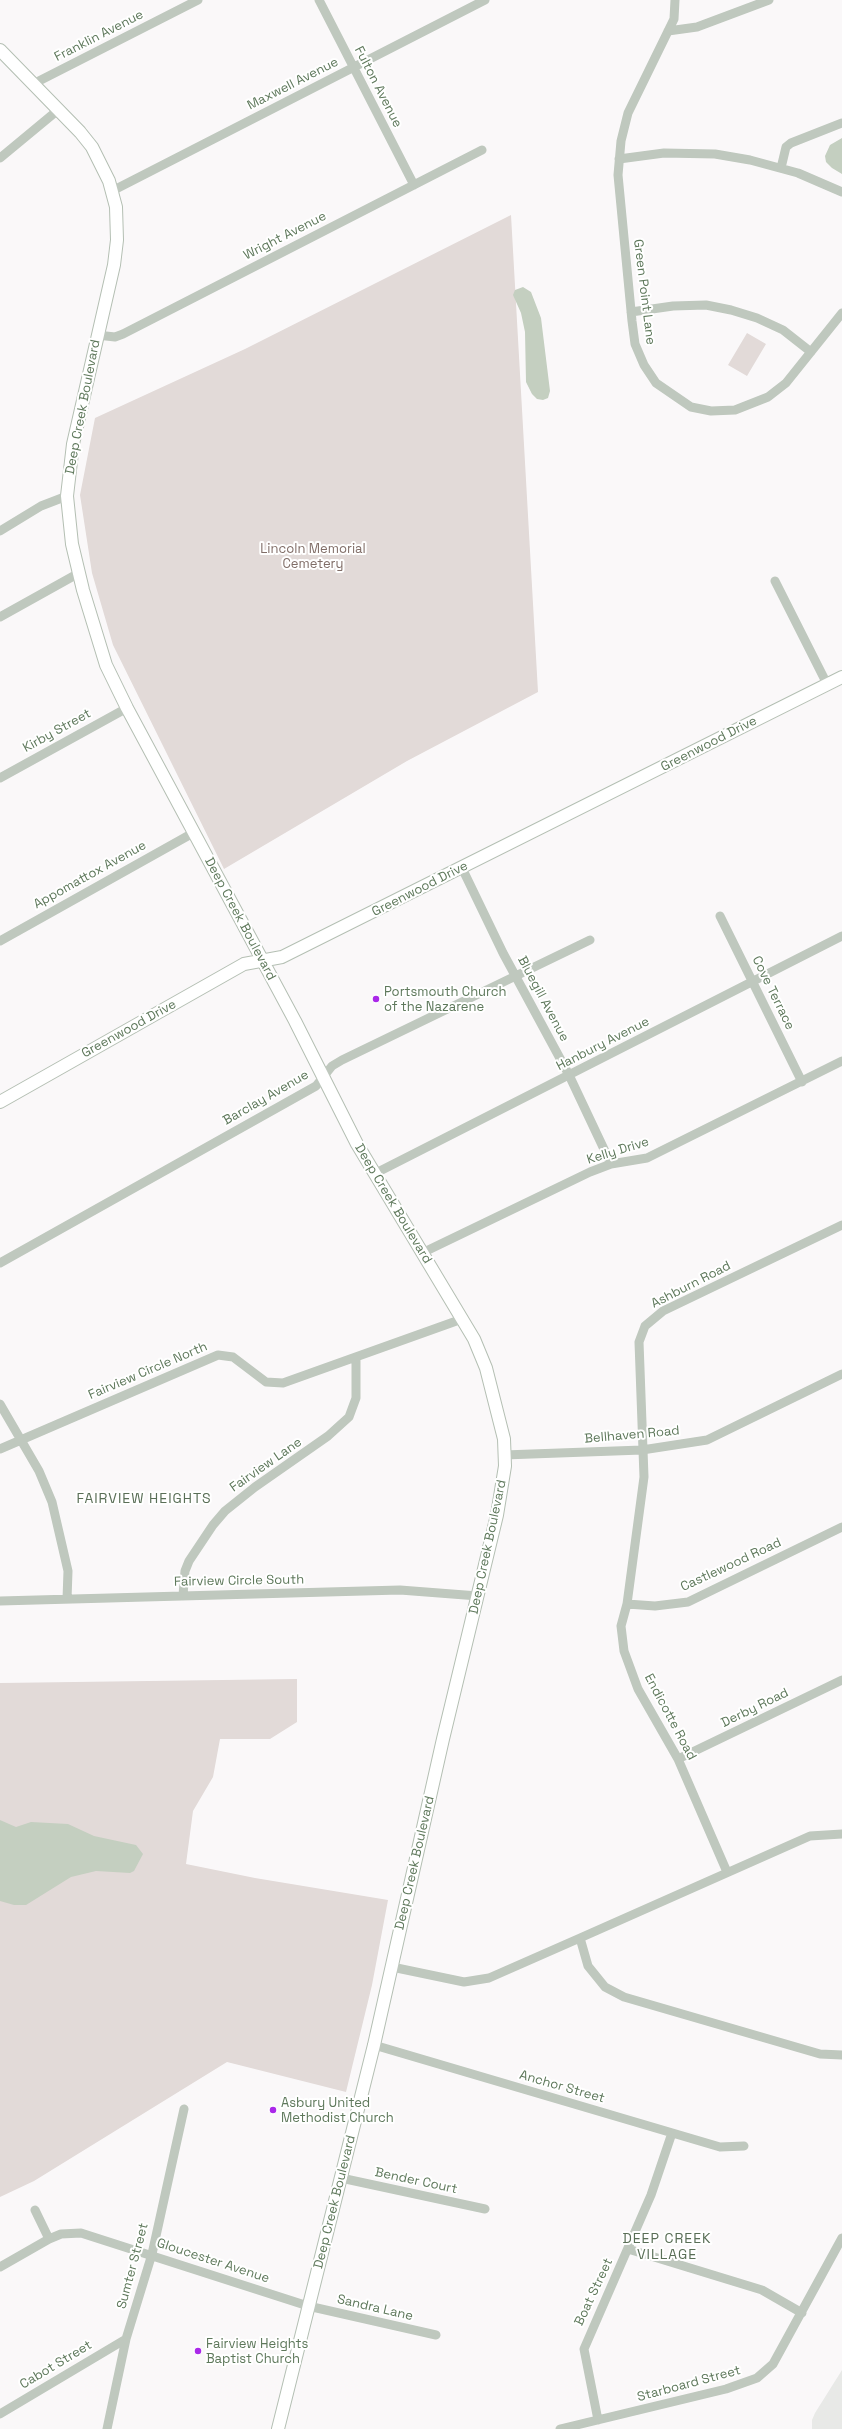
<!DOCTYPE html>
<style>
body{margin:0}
canvas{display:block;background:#faf8f9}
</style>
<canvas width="842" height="2429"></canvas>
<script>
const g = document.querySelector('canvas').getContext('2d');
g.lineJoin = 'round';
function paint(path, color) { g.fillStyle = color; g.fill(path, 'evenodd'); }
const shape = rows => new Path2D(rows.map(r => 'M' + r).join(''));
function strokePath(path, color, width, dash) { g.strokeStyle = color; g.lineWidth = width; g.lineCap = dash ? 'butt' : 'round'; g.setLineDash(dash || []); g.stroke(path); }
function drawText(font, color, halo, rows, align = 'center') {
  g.font = font + ' "Space Grotesk",sans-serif'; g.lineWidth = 4; g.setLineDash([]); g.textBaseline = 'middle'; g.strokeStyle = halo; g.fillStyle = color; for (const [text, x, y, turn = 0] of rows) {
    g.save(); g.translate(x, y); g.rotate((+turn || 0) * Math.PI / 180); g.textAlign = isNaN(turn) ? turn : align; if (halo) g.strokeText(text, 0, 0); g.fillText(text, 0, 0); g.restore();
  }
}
paint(shape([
 [842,2370,842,2429,812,2429,812,2420,815,2413]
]), '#e8e9e7');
paint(shape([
 [511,215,538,692,407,761,224,869,113,645,92,573,80,495,95,418,245,349],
 [747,333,766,344,747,376,728,365],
 [297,1679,297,1722,270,1739,220,1739,213,1777,193,1811,186,1864,255,1878,388,1900,372,1985,346,2092,227,2062,34,2181,0,2197,0,1683]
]), '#e2dad8');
paint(shape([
 [842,138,842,174,832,168,826,162,825,156,830,145],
 [523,287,531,292,541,318,550,391,548,398,543,400,537,399,532,394,526,382,525,332,521,313,513,295,515,290],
 [0,1820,16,1827,31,1822,68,1824,94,1836,136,1845,143,1854,134,1871,130,1873,96,1871,71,1877,26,1905,14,1905,0,1901]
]), '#c4cfc0');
const secondary = shape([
 [0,50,80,132,92,147,109,181,116,207,117,240,114,265,73,444,67,496,72,544,83,590,106,665,127,708,295,1021,357,1144,474,1339,486,1368,504,1439,505,1466,497,1515,443,1739,374,2045,278,2429],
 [0,1102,244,964,282,957,842,677]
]);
strokePath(secondary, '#b4bfb3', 14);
strokePath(shape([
 [319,0,414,185],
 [675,0,674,19,628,113,621,141,618,175,632,321,635,344,644,365,656,383,691,407,711,411,735,410,768,397,786,383,842,313],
 [668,31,697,27,769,0],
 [33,84,198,0],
 [0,158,58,110],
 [619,159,664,153,715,154,750,160,798,173,842,192],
 [781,168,786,147,791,143,842,123],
 [112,191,485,0],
 [631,312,673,306,706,305,731,310,757,318,783,330,811,352],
 [97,335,115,337,123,334,482,150],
 [0,531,41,506,67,496],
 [775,581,827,684],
 [0,617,79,573],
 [0,778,127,708],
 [462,868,503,953,569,1075,611,1164],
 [720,916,802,1082],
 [0,941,193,833],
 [374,1174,842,936],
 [422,1253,590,1172,611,1164,647,1158,842,1061],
 [0,1263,316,1086,332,1066,342,1060,590,940],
 [0,1404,39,1471,52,1502,68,1571,67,1599],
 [0,1449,218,1355,233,1357,266,1382,283,1383,462,1319],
 [504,1455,642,1450,707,1440,842,1374],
 [183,1595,185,1571,189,1561,213,1525,225,1511,255,1487,328,1436,349,1417,356,1398,356,1358],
 [0,1601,400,1590,478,1596],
 [627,1604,655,1606,688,1602,842,1527],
 [678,1759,842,1680],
 [727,1872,678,1759,638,1689,624,1651,621,1626,627,1604,644,1477,639,1342,645,1326,663,1311,842,1225],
 [580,1938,810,1836,842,1834],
 [392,1967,464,1982,489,1978,580,1938,588,1966,605,1987,624,1997,820,2054,842,2055],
 [374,2045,720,2147,744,2146],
 [341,2178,485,2209],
 [35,2210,49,2239],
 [628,2249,762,2290,802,2313],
 [0,2267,49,2239,61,2234,81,2233,308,2306,436,2335],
 [0,2414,126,2339],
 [598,2420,584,2349,651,2195,672,2133],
 [107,2429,126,2339,152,2254,184,2109],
 [560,2429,726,2389,757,2378,773,2364,842,2238]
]), '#bfc8be', 9);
strokePath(secondary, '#fff', 12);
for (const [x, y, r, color] of [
 [376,999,4,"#aa28e9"],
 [273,2110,4,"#aa28e9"],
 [198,2351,4,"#aa28e9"]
]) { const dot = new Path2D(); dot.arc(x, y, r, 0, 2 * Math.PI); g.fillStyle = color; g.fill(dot); strokePath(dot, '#fff', 1.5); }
drawText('13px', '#5e785b', '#fff', [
 ["Franklin Avenue",99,36,-27],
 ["Maxwell Avenue",293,84,-27],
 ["Fulton Avenue",378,87,63],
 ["Wright Avenue",285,236,-27],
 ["Green Point Lane",644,292,83],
 ["Deep Creek Boulevard",83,407,-79],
 ["Kirby Street",57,731,-29],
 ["Greenwood Drive",709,744,-27],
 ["Appomattox Avenue",90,875,-29],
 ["Greenwood Drive",420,889,-27],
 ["Deep Creek Boulevard",240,919,62],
 ["Cove Terrace",773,993,64],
 ["Bluegill Avenue",543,999,62],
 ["Greenwood Drive",129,1029,-29],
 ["Hanbury Avenue",603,1044,-27],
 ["Barclay Avenue",266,1098,-30],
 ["Kelly Drive",618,1151,-17],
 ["Deep Creek Boulevard",393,1204,59],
 ["Ashburn Road",691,1285,-27],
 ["Fairview Circle North",148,1371,-23],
 ["Bellhaven Road",632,1435,-5],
 ["Fairview Lane",266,1465,-35],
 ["Deep Creek Boulevard",488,1547,-78],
 ["Castlewood Road",731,1565,-25],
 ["Fairview Circle South",239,1581,-1],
 ["Derby Road",755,1708,-26],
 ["Endicotte Road",670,1717,62],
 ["Deep Creek Boulevard",415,1863,-77],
 ["Anchor Street",562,2087,16],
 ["Bender Court",416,2181,12],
 ["Deep Creek Boulevard",335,2202,-76],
 ["Gloucester Avenue",213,2261,18],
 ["Sumter Street",133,2266,-75],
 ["Boat Street",594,2292,-65],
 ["Sandra Lane",375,2308,13],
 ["Cabot Street",56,2365,-31],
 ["Starboard Street",689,2384,-15]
]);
drawText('13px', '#806d67', '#fff', [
 ["Lincoln Memorial",313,549],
 ["Cemetery",313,564]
]);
drawText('13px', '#5e785b', '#fff', [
 ["Portsmouth Church",384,992],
 ["of the Nazarene",384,1007],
 ["Asbury United",281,2103],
 ["Methodist Church",281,2118],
 ["Fairview Heights",206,2344],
 ["Baptist Church",206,2359]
], 'left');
g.letterSpacing = '1px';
drawText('14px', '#596e56', '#fff', [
 ["FAIRVIEW HEIGHTS",144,1499],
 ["DEEP CREEK",667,2239],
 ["VILLAGE",667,2255]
]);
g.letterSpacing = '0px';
</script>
